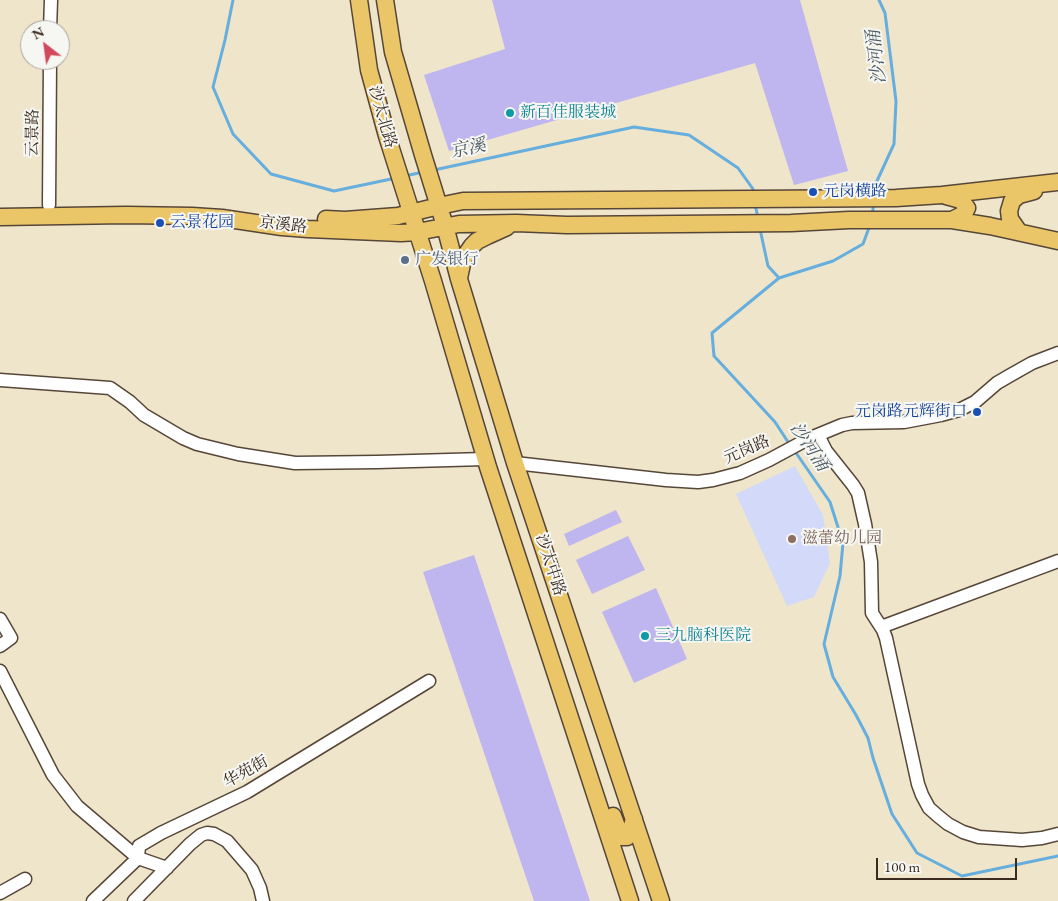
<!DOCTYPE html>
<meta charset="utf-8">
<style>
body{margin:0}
#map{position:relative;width:1058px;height:901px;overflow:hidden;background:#efe5cb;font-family:"EB Garamond",serif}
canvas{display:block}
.north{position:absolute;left:20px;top:20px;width:50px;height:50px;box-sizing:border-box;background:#f6f6f2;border:1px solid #aba49d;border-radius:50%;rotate:330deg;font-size:14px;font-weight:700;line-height:20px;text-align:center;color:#3b2a1e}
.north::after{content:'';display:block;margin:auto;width:18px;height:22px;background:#d1495b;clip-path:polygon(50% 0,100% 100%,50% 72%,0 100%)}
.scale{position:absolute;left:876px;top:858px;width:141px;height:22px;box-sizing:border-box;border:2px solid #3b2a1e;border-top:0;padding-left:6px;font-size:15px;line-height:18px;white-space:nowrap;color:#3b2a1e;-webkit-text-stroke:4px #f6f6f2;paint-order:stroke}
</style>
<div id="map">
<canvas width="1058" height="901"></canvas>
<div class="north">N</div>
<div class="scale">100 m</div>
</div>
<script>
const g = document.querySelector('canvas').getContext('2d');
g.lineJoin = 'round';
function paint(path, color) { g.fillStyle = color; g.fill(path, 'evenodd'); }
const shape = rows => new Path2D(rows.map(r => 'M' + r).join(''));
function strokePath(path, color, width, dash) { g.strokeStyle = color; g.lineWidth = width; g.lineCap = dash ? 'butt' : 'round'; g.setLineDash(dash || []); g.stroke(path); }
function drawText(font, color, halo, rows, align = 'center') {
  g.font = font + ' "EB Garamond","Noto Serif SC",serif'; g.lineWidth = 4; g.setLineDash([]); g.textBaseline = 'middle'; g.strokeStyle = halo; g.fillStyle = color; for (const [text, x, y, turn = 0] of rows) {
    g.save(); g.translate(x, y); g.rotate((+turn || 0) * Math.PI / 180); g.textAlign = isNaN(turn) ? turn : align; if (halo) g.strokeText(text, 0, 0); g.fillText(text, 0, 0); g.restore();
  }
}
paint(shape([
 [795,466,823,515,830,563,814,597,787,606,736,494]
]), '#d2d9f9');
strokePath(shape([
 [233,0,225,40,213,87,233,134,271,174,334,191,396,178],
 [434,170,634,127,689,135,738,168,753,189,753,193],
 [405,176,423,172],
 [875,194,877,181,894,144,896,101,885,13,879,0],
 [755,204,758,218],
 [872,216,874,202],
 [760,229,768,266,779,278],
 [790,445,775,422,714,356,712,333,779,278,833,261,863,244,870,225],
 [794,450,830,502,843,543,840,576,824,644,833,677,856,715,868,738,873,758,892,814,917,853,962,876,1058,856]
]), '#66aedd', 3);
paint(shape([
 [492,0,800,0,848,171,794,185,755,63,449,151,424,75,505,49],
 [616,510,622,522,569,546,564,534],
 [628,536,645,570,592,594,576,560],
 [474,555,590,901,534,901,423,572],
 [656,588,687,659,634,683,602,612]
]), '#bfb5ef');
const minor = shape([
 [50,30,51,0],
 [49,205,50,60],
 [0,380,110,388,130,402,144,415,183,438,197,444,238,454,295,463,377,462,485,459],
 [818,435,826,451,853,485,858,493,865,524,871,562,872,613,883,630,886,638,918,784,922,795,929,808,938,816,948,824,963,832,979,837,1022,840,1042,838,1058,834],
 [515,463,666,480,698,482,713,480,740,473,769,460,808,439,842,425,852,423,904,422,941,415,959,410,975,402,997,383,1009,376,1032,363,1058,353],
 [0,619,11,638,0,646],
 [881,627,1058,561],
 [0,671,53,775,77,806,138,858,167,868],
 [0,893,25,879],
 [93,901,138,858,139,846,161,833,247,792,429,681],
 [134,901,190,844,201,835,207,833,214,834,227,841,252,870,260,888,263,901]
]);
const major = shape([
 [359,0,369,70,387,136,433,281,488,467,630,901],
 [385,0,393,52,423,155,445,226,459,279,515,463,661,901],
 [946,196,961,200,967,208,964,214,952,220],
 [0,217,126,215,192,216,222,218,282,227,308,229,401,233,417,232,459,224,516,223,567,225,791,223,849,220,952,220,990,226,1058,241],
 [326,219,345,220,398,216,439,206,463,201,896,198,942,195,1058,182],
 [1019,232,1010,219,1009,211,1012,201,1019,195,1034,191],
 [459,278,463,259,472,246,477,241,487,236,507,227],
 [613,816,619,832,622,837,627,837,630,833,634,819]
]);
strokePath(minor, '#564638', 15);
strokePath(major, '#564638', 19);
strokePath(minor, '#fff', 12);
strokePath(major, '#ebc669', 16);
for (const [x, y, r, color] of [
 [510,113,5,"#0f9aa8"],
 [813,192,5,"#1a4fb4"],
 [160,223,5,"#1a4fb4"],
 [405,260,5,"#5c6f8a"],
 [977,412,5,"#1a4fb4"],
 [792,539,5,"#8d6e63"],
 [645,636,5,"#0f9aa8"]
]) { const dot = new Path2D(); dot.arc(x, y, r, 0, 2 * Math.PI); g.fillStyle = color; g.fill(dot); strokePath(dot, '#f6f6f2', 2); }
drawText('16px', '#0d838f', '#f6f6f2', [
 ["新百佳服装城",520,113],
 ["三九脑科医院",655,636]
], 'left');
drawText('16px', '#3b2a1e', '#f6f6f2', [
 ["沙太北路",382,117,74],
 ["云景路",33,133,-89],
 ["京溪路",283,225,7],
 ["元岗路",747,450,-23],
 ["沙太中路",550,565,72],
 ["华苑街",246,772,-29]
]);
drawText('16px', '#164399', '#f6f6f2', [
 ["元岗横路",823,192],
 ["云景花园",170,223],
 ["元岗路元辉街口",967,412,"right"]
], 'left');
drawText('16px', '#4e5e75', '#f6f6f2', [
 ["广发银行",415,260]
], 'left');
drawText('16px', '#785e54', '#f6f6f2', [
 ["滋蕾幼儿园",802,539]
], 'left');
drawText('italic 18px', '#4a5861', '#f6f6f2', [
 ["沙河涌",877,57,-97],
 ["京溪",468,149,-12],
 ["沙河涌",809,447,56]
]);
</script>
